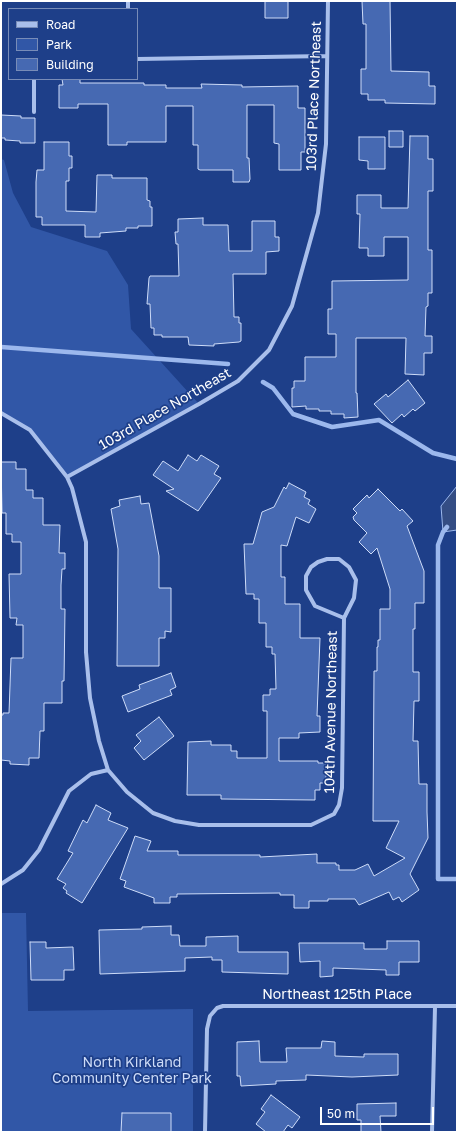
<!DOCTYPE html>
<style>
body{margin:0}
#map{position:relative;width:458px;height:1133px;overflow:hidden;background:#1e3f89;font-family:"Golos Text",sans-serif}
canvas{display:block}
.frame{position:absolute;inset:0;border:2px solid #fff;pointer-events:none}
.legend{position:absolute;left:8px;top:8px;width:130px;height:72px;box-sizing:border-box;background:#1e3f89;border:1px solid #788cb8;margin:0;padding:5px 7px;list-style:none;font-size:12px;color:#fff}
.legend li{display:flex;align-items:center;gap:8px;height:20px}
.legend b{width:20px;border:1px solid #788cb8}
.scale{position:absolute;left:320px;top:1107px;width:114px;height:18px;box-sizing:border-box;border:2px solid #fff;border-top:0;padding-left:5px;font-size:12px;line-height:14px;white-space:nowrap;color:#fff;-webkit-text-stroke:3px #1e3f89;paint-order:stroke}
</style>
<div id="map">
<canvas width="458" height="1133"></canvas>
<div class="frame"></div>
<ul class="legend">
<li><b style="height:5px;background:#a9bfeb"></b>Road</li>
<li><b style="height:11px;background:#3157a7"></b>Park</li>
<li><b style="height:11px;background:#4669b2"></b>Building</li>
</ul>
<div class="scale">50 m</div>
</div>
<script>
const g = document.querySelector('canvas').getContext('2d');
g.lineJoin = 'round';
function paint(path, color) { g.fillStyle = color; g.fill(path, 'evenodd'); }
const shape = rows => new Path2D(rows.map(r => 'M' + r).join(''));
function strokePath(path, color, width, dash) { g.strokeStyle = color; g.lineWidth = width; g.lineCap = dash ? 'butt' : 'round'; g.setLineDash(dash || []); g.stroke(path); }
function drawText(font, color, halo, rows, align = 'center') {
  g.font = font + ' "Golos Text",sans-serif'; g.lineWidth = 3.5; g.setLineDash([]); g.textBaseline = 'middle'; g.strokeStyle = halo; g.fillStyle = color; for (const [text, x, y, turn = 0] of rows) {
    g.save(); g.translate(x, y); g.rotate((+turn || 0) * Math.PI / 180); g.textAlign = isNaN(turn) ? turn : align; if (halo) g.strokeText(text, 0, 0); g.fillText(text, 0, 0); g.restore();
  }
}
paint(shape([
 [1,159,4,160,13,193,31,227,107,251,128,285,131,329,199,404,67,477,30,430,1,413],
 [1,913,26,913,28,1011,193,1009,193,1132,1,1132]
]), '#3157a7');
const water = shape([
 [457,486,457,530,443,532,441,506,457,486]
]);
paint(water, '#344d84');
strokePath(water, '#9cb8ed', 1);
strokePath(shape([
 [1,347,228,364],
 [263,382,273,388,293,414,332,427,379,420,433,453,457,459],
 [447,527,443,532,438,545,438,879,457,879]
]), '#9cb8ed', 4.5);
const building = shape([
 [265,1,288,1,288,18,265,18,265,1],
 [362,1,390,1,391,71,429,72,429,86,435,86,435,104,385,103,385,100,368,100,368,94,361,94,361,69,366,69,366,24,363,24,362,1],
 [62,79,80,79,80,83,144,83,144,85,166,85,166,88,202,88,201,84,242,85,242,87,298,86,298,108,305,108,305,152,301,152,301,170,279,170,279,144,274,143,274,105,247,105,247,158,249,158,250,179,249,182,233,182,233,170,200,170,198,169,198,145,193,145,193,106,166,106,166,142,127,142,127,145,108,145,108,104,78,104,78,108,59,108,59,85,63,85,62,79],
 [1,115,21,116,21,118,35,118,35,143,20,143,20,141,5,140,5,138,1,138,1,115],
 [389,131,403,131,403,147,389,147,389,131],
 [410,136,428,136,428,159,433,159,433,191,428,191,428,250,432,250,432,293,428,293,428,306,426,307,425,336,432,336,432,353,424,353,424,375,405,374,406,338,356,338,356,393,357,393,358,417,344,418,344,414,331,414,331,411,319,411,319,409,306,409,306,406,292,407,292,388,294,388,294,381,305,381,305,357,336,357,336,334,328,334,328,309,332,309,332,281,408,280,408,237,384,237,384,256,368,256,368,248,359,248,360,214,357,214,357,195,381,195,381,208,408,208,410,136],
 [359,137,385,137,385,169,368,169,368,161,359,160,359,137],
 [44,142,69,142,69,156,72,156,72,168,69,168,69,181,66,181,66,211,96,212,97,175,112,175,112,178,147,178,147,200,150,201,150,207,152,207,152,226,138,226,138,228,126,228,126,231,100,233,100,237,85,237,85,225,42,225,42,217,36,217,36,182,37,170,44,170,44,142],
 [203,218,203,225,228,225,229,251,252,251,252,221,275,221,275,237,279,237,279,251,266,252,266,274,233,274,234,317,239,317,239,323,241,323,241,341,239,342,214,344,214,346,189,345,188,337,162,337,162,335,154,335,154,328,151,328,150,304,147,304,149,278,150,276,179,276,178,244,176,244,175,232,178,232,178,219,203,218],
 [408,380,425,403,415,411,413,409,404,417,402,414,392,423,374,404,386,394,388,397,408,380],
 [188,455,197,461,201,455,219,466,214,474,221,478,198,511,166,491,174,489,153,475,163,461,178,471,188,455],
 [1,462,16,462,16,469,26,469,26,490,33,490,33,498,43,498,43,525,60,525,59,553,65,553,65,569,62,569,61,585,61,609,65,609,64,681,62,681,62,703,44,703,44,731,40,731,39,758,29,758,29,765,10,764,10,761,1,760,1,715,3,715,3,713,9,713,11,658,23,658,23,625,16,625,17,618,10,618,9,574,21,574,21,542,12,542,12,534,6,534,6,513,2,513,1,462],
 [289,483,306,492,304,497,310,500,308,504,316,509,309,523,296,517,287,546,281,545,281,577,285,577,285,604,300,604,300,638,320,638,317,716,320,716,320,732,299,733,299,738,279,738,279,761,318,761,318,763,326,763,326,783,320,783,320,790,315,790,315,800,221,799,221,795,187,795,188,742,211,741,211,745,231,745,231,751,237,751,237,758,267,758,267,711,263,711,263,695,270,695,270,689,276,689,275,654,272,654,272,647,266,647,266,623,259,623,259,599,254,599,254,594,246,594,244,544,253,544,262,512,274,507,284,487,286,489,289,483],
 [378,489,400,511,402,509,413,521,407,526,424,571,424,603,415,603,415,629,413,629,413,672,419,672,419,701,414,701,413,741,418,741,419,784,427,784,427,812,428,838,410,874,419,890,402,902,399,897,393,900,389,892,359,905,355,899,328,899,328,901,309,901,309,908,294,908,294,895,280,895,280,893,177,894,177,897,170,897,170,903,154,903,154,898,124,887,126,881,120,879,135,836,151,841,147,851,178,851,178,855,260,855,260,857,317,854,317,863,336,863,336,865,339,865,339,870,355,870,368,864,374,876,405,858,386,848,399,821,373,821,374,671,377,671,377,647,378,647,378,640,380,640,380,609,390,609,390,589,377,548,371,554,359,542,367,533,354,520,353,517,357,513,353,509,367,495,369,498,378,489],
 [140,496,141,504,149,503,159,556,159,588,171,588,171,632,165,631,165,638,159,638,159,666,117,666,118,549,111,509,120,506,119,500,140,496],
 [171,673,176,687,170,690,172,695,128,712,122,696,140,689,139,685,171,673],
 [159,717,174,736,144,760,134,748,141,741,136,735,159,717],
 [96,805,111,813,108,820,128,828,82,903,66,893,67,891,63,888,66,884,57,879,73,853,68,851,83,820,87,823,96,805],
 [171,926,171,935,179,935,180,946,206,946,206,937,238,936,238,952,288,952,288,974,222,972,222,960,212,960,212,957,185,958,185,971,100,974,99,930,142,929,142,927,171,926],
 [387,941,419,941,419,962,399,962,399,975,386,975,386,970,333,968,333,976,320,977,320,961,300,962,299,943,364,943,364,949,387,949,387,941],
 [30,942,46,942,46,948,73,947,74,970,64,970,64,980,31,980,30,942],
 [259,1041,260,1062,287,1062,286,1048,321,1048,322,1041,335,1042,335,1056,364,1057,364,1054,398,1054,398,1075,352,1077,306,1075,306,1080,276,1081,276,1084,241,1086,240,1076,237,1076,237,1042,259,1041],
 [271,1095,300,1117,292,1128,288,1125,283,1132,266,1132,256,1124,265,1112,261,1109,271,1095],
 [396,1103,396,1116,380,1116,381,1132,361,1132,361,1120,357,1120,357,1104,396,1103],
 [122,1113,171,1113,171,1132,121,1132,122,1113]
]);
paint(building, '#4669b2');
strokePath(building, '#cedcf8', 1);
strokePath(shape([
 [128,1,128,9],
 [137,59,327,56],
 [34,112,34,79],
 [1,413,30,430,67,477,72,488,86,542,86,652,90,698,99,741,108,770,127,792,153,813,175,821,199,825,311,825,334,814,339,805,342,788,344,618,354,598,356,580,349,567,339,559,327,559,318,562,311,567,306,576,306,590,315,606,344,618],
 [67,477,199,404,238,381,269,350,292,306,318,213,326,144,328,1],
 [1,884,23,870,39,850,69,791,91,774,108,770],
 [205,1132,207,1029,210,1016,217,1008,223,1006,457,1006],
 [432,1132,435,1007]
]), '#a9bfeb', 4);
drawText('14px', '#fff', '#1e3f89', [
 ["103rd Place Northeast",314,96,-88],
 ["103rd Place Northeast",165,409,-30],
 ["104th Avenue Northeast",331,712,-89],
 ["Northeast 125th Place",337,995]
]);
drawText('14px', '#cedcf8', '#1e3f89', [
 ["North Kirkland",132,1063],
 ["Community Center Park",132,1079]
]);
</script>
